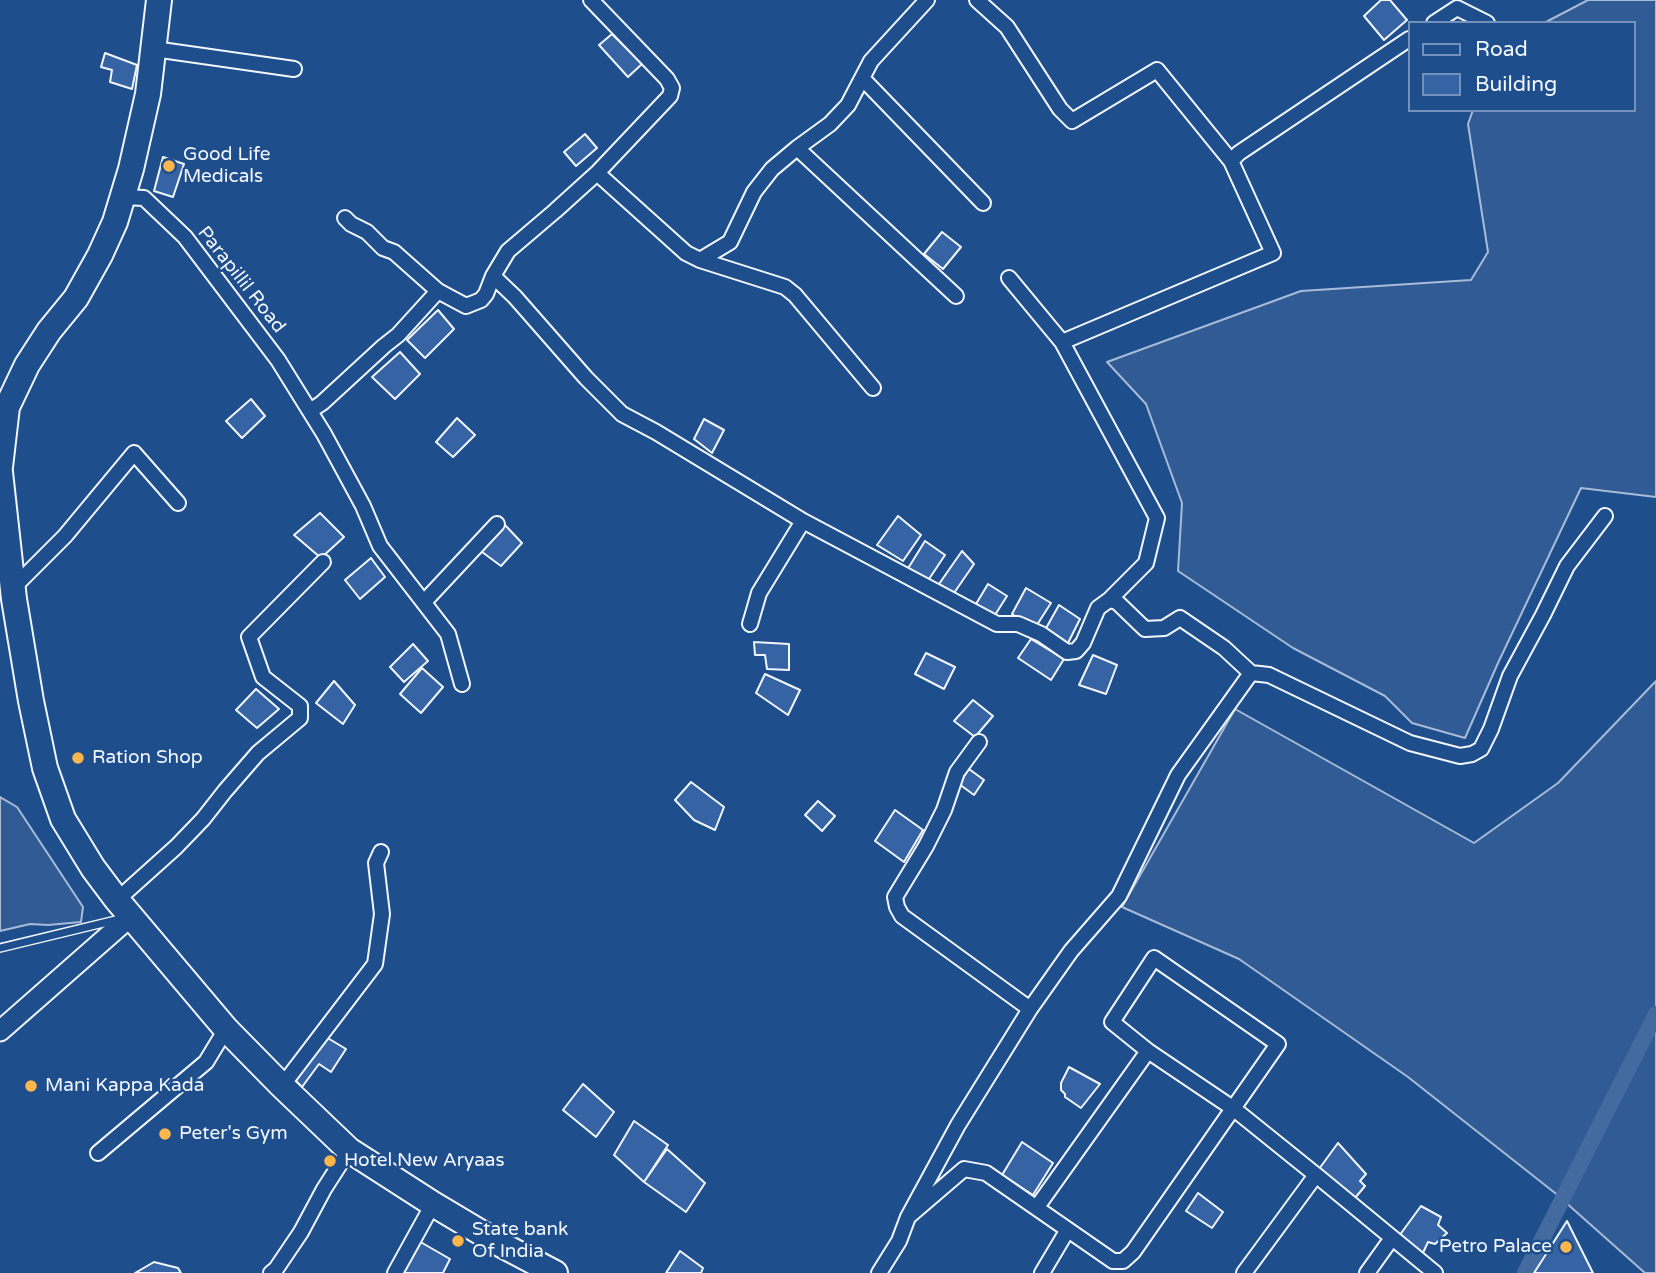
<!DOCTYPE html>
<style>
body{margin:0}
#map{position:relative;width:1656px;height:1273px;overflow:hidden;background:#1f4e8c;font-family:"Varela Round",sans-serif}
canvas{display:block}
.legend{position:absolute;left:1408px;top:21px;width:228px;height:91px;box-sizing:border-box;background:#1f4e8c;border:2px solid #7391ba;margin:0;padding:9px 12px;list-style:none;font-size:21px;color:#f2f6ff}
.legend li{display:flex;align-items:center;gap:14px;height:35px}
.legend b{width:35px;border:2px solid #7391ba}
</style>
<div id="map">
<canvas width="1656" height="1273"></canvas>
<ul class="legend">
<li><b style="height:9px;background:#1f4e8c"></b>Road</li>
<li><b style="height:19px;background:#3563a3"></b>Building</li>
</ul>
</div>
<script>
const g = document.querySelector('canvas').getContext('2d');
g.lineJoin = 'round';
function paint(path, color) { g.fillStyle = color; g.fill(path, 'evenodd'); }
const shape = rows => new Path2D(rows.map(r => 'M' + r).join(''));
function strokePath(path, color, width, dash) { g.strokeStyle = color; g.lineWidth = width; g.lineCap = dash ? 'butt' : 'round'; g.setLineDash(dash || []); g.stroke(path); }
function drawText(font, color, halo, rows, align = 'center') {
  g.font = font + ' "Varela Round",sans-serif'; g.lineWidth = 5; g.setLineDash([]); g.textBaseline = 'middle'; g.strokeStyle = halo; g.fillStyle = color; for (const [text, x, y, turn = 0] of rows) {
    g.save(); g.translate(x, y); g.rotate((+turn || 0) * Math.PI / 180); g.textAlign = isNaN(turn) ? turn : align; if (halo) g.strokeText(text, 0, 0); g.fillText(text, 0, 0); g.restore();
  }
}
const built = shape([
 [1588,0,1656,0,1656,497,1581,488,1498,663,1465,738,1412,723,1385,696,1293,648,1178,571,1182,503,1146,404,1107,362,1301,291,1471,280,1488,252,1468,124,1473,110,1633,110,1633,23,1544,23,1588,0],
 [1656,681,1656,1273,1645,1273,1555,1193,1408,1077,1239,959,1122,907,1235,709,1474,843,1558,783,1656,681],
 [0,797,17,807,83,907,81,922,48,925,30,924,0,931,0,797]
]);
paint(built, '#305b95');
strokePath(built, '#a8bbd7', 2);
strokePath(shape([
 [1525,1273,1656,1014]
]), '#446ba0', 16);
const building = shape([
 [1381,0,1390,0,1407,20,1384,40,1364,16,1381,0],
 [612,34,642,64,628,77,599,45,612,34],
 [105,53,137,65,132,89,110,82,112,70,101,67,105,53],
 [585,134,597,148,576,166,564,152,585,134],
 [163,157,184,164,173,197,154,191,163,157],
 [942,232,961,247,943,269,924,254,942,232],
 [438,310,454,329,425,358,407,340,438,310],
 [400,352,420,374,395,399,372,377,400,352],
 [251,399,265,416,242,438,226,421,251,399],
 [457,418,475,435,453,457,436,442,457,418],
 [704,419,724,430,712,453,694,439,704,419],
 [320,513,344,537,321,558,294,535,320,513],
 [898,516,921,535,903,561,877,545,898,516],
 [504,524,522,543,501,566,478,549,504,524],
 [925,541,945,555,927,582,907,570,925,541],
 [962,551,974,564,954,593,939,584,962,551],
 [371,558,385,577,360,599,345,580,371,558],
 [988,584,1007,596,995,615,976,604,988,584],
 [1026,588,1051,603,1035,628,1012,614,1026,588],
 [1059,605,1080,619,1067,645,1045,630,1059,605],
 [1031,639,1064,659,1051,680,1018,658,1031,639],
 [754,642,789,644,789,670,767,669,765,655,755,655,754,642],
 [413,644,428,661,404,682,390,667,413,644],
 [926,653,955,667,944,689,915,674,926,653],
 [1093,655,1117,665,1106,694,1079,685,1093,655],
 [422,668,443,687,421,713,400,694,422,668],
 [765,674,800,690,788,715,756,693,765,674],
 [334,681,355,705,343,724,316,703,334,681],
 [256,689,279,709,257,728,236,710,256,689],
 [973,700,993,716,975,737,954,721,973,700],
 [969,769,984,780,974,795,959,784,969,769],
 [691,782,724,807,715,830,694,820,675,800,691,782],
 [818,801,835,816,822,831,805,815,818,801],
 [895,810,923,830,904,862,875,841,895,810],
 [326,1037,346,1049,331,1072,319,1064,302,1087,294,1079,326,1037],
 [1069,1067,1100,1084,1081,1108,1065,1097,1065,1094,1061,1090,1061,1083,1069,1067],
 [583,1084,614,1112,596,1137,563,1110,583,1084],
 [634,1121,668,1145,644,1182,614,1155,634,1121],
 [1022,1142,1053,1163,1033,1195,1002,1175,1022,1142],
 [1338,1143,1366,1174,1360,1181,1365,1186,1355,1198,1319,1169,1338,1143],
 [667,1149,705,1183,686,1212,644,1182,667,1149],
 [1198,1193,1223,1212,1212,1228,1186,1211,1198,1193],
 [1421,1206,1441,1217,1438,1225,1447,1233,1435,1244,1428,1242,1422,1255,1399,1236,1421,1206],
 [1567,1221,1593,1273,1534,1273,1567,1221],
 [417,1240,450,1259,443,1273,402,1273,417,1240],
 [680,1251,703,1268,701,1273,666,1273,680,1251],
 [154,1262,178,1268,181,1273,135,1273,154,1262]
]);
paint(building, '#3563a3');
strokePath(building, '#f2f6ff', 2);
const lane = shape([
 [0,948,120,919]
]);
const street = shape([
 [591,0,667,79,672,88,670,96,597,173],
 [927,0,871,61,848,105,830,124,797,148,956,296],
 [977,0,1007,27,1060,109,1072,121,1157,70,1231,161],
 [1434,23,1457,8,1487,23],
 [154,49,294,69],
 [862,78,983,203],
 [123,197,144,198,185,237,278,360,324,434,363,506,380,546,448,634,462,684],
 [345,218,351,224,367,232,383,248,394,252,438,291,466,306,481,300,486,294,493,276,508,251,555,211,597,173,686,253,700,260,785,287,795,295,873,388],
 [700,260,730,242,754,192,772,169,797,148],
 [493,276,515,297,586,378,622,414,656,432,803,521,997,624,1018,624,1041,634,1067,652,1076,651,1083,643,1098,608,1109,600,1146,563,1157,518,1062,342,1009,278],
 [1062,342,1273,253,1231,161,1239,153,1409,39],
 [310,411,322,403,384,346,398,335,438,291],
 [13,588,65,536,134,453,178,503],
 [1109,600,1117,602,1145,629,1164,628,1180,618,1224,648,1251,673,1269,675,1410,743,1460,756,1472,754,1481,749,1491,729,1510,676,1543,615,1567,566,1605,516],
 [424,602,497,524],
 [750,624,759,593,803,521],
 [979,742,957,772,944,810,926,846,895,897,897,907,902,916,1030,1009],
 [117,900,176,847,203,819,225,791,258,753,300,718,300,706,263,677,249,637,323,562],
 [1148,1051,1234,1109,1316,1175,1244,1273],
 [282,1086,375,964,382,914,376,863,381,852],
 [98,1153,206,1062,226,1029],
 [1316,1175,1435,1273],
 [908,1217,964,1169,986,1173,1113,1261,1123,1261,1133,1252,1278,1044,1154,958,1112,1022,1148,1051,1037,1207],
 [271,1273,276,1269,301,1232,324,1189,349,1150],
 [395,1273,433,1204],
 [879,1273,899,1241,908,1217,958,1125,1030,1009,1071,951,1119,896,1178,775,1251,673],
 [1042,1273,1067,1231],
 [1367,1273,1392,1238]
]);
const secondary = shape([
 [0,1031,131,916]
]);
const highway = shape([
 [0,467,7,407,27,365,49,331,76,298,100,255,115,222,131,169,148,94,159,0],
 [0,472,14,599,31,701,45,768,63,819,93,868,117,900,226,1029,282,1086,349,1150,433,1204,500,1244,555,1273]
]);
strokePath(lane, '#f2f6ff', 10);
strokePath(street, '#f2f6ff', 18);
strokePath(secondary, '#f2f6ff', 23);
strokePath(highway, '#f2f6ff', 28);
strokePath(lane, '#1f4e8c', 7);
strokePath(street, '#1f4e8c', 14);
strokePath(secondary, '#1f4e8c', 19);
strokePath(highway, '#1f4e8c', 24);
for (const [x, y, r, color] of [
 [169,166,7,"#ffb74d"],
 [78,758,7,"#ffb74d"],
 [31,1086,7,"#ffb74d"],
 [165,1134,7,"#ffb74d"],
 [330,1161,7,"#ffb74d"],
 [458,1241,7,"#ffb74d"],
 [1566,1247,7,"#ffb74d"]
]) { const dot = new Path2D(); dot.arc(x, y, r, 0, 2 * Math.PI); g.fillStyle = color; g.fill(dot); strokePath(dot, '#1f4e8c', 2.5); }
drawText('19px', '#f2f6ff', '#1f4e8c', [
 ["Good Life",183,155],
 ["Medicals",183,177],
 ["Ration Shop",92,758],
 ["Mani Kappa Kada",45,1086],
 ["Peter's Gym",179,1134],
 ["Hotel New Aryaas",344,1161],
 ["State bank",472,1230],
 ["Of India",472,1252],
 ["Petro Palace",1552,1247,"right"]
], 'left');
drawText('19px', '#f2f6ff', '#1f4e8c', [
 ["Parapillil Road",241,280,52]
]);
</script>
